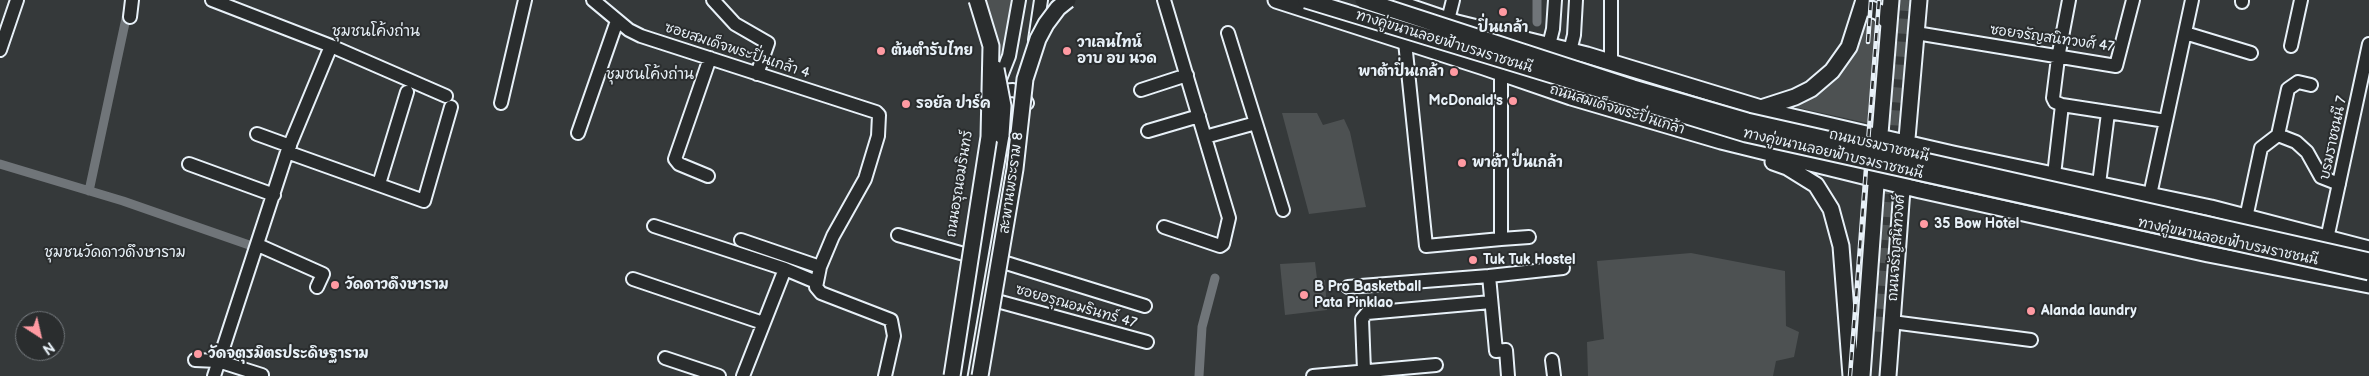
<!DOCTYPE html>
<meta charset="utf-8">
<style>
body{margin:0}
#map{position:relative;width:2369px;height:376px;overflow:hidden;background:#35393a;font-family:"Balsamiq Sans",sans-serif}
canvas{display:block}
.north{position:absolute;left:15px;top:311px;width:50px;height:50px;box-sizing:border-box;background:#2a2d2e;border:1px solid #767b7f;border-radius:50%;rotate:145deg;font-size:14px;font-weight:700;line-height:20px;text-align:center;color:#e8f1f8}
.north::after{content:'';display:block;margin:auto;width:18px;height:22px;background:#ff9aa2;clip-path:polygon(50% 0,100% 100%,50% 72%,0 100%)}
</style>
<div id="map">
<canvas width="2369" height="376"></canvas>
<div class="north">N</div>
</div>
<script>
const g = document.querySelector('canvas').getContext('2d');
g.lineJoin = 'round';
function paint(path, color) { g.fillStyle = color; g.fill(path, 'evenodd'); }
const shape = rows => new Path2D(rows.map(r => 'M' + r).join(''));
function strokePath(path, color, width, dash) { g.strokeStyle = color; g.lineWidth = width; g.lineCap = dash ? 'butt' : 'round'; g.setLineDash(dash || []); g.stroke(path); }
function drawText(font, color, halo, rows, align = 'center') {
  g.font = font + ' "Balsamiq Sans","Playpen Sans Thai",sans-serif'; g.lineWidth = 4; g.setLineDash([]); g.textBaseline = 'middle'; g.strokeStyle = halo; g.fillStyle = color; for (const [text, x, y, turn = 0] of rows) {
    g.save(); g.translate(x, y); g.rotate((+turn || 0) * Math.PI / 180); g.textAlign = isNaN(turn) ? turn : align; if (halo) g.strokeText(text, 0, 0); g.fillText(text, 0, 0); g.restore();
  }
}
paint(shape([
 [983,0,1011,0,1002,63,991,23],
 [1874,21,1882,24,1876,125,1795,107,1796,103,1831,81,1844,68,1857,50,1865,22],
 [1282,113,1317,113,1323,125,1344,119,1350,132,1366,207,1309,214],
 [1691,253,1785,271,1786,326,1799,332,1794,357,1776,361,1773,376,1588,376,1587,342,1604,339,1597,261],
 [1315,262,1317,279,1325,280,1327,310,1285,315,1280,264]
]), '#4d5152');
strokePath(shape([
 [1537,22,1537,0],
 [0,164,123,201,252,246],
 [89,191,128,9],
 [1199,376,1202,327,1215,278]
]), '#707579', 9);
strokePath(shape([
 [1882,332,1906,0]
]), '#505556', 15, [15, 8]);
const minor = shape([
 [212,0,331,46,446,96],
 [593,0,629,30,641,36,876,112,879,115,878,136,865,179,833,236,820,267,816,287,821,293,891,320,894,336,885,376],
 [713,0,735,24,768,43,757,74],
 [1611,0,1611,63],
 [2069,0,2058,58,2053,98,2055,102,2062,105,2166,121],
 [2242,2,2242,0],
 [130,17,132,0],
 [1448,20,1453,0],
 [1228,33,1283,210],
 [1916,33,2116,66,2133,0],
 [2185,33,2251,53],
 [1035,40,1041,0],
 [1405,42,1426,246,1501,239,1501,73],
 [1549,45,1553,29,1555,0],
 [2291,46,2301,0],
 [0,50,17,0],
 [1570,51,1574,35,1576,0],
 [998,84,1009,56,1019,0],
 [1141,90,1187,75],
 [993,97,1000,91,1013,90,1021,93,1027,103],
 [501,103,525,0],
 [1148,131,1199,116],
 [578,133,617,21],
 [257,134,290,146],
 [2278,135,2288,89,2298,82,2311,85],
 [1205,137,1256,123],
 [287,152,424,201,451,107],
 [189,164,274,195],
 [2054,175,2062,105],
 [708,176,679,164,675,159,710,58],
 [379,184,407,92],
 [2099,184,2108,113],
 [2150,195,2192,0],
 [2246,218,2261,148,2278,135,2296,142,2307,152,2321,177,2339,184],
 [654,226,785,269,816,282],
 [1164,227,1220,246,1223,244,1229,218,1164,0],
 [898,235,964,254],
 [1501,239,1529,237],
 [2327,239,2369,44],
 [741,240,820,267],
 [258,245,323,274,317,287],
 [1003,262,1145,306],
 [633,279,763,323],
 [1348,287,1489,276],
 [997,301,1147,342],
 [1892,322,2031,340],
 [665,358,719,376],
 [195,360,218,361,262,375],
 [1552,360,1554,376],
 [1364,371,1362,319,1367,313,1491,302],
 [214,376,287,152,331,46],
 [743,376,785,269],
 [1313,376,1436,365],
 [1508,376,1506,350,1496,351,1489,276,1563,268]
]);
const major = shape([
 [1276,0,1484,67,1571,97,1721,141,1920,190,2208,254,2369,285],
 [1389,0,1457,23,1587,55,1784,115,1953,154,2211,208,2369,249],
 [1863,6,1879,12,1888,22],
 [1761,108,1795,97,1811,89,1832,71,1849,47,1864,0],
 [1879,146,1891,0],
 [1906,150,1919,0],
 [1773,162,1787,167,1816,185,1831,209,1841,246,1851,376],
 [959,376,1001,135],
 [1862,376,1877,171],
 [1888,376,1903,176]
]);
strokePath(minor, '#e8f1f8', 16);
strokePath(major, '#e8f1f8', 19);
strokePath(minor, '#2a2d2e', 12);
strokePath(major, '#2a2d2e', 15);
const rail = shape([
 [1868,42,1871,0],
 [1850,376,1879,0]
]);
strokePath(rail, '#e8f1f8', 4.5);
strokePath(rail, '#2a2d2e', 2.5, [8]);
const majorBridge = shape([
 [1306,0,1746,134,2369,272],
 [1363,0,1633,88,1747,121,2369,261],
 [996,69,1003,106,1001,135],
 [952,376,989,137,991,46,977,0],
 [980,376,1015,169,1025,79,1038,39,1046,24,1058,8,1068,0]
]);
strokePath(majorBridge, '#e8f1f8', 19, []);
strokePath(majorBridge, '#2a2d2e', 15);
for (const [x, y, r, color] of [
 [1503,12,5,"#ff9aa2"],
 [881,51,5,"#ff9aa2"],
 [1067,51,5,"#ff9aa2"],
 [1454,72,5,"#ff9aa2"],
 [1513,101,5,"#ff9aa2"],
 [906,104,5,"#ff9aa2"],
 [1462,163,5,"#ff9aa2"],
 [1924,224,5,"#ff9aa2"],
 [1473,260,5,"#ff9aa2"],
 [335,285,5,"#ff9aa2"],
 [1304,295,5,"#ff9aa2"],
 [2031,311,5,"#ff9aa2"],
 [198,354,5,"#ff9aa2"]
]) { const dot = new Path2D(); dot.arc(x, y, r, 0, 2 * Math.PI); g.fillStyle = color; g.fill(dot); strokePath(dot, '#2a2d2e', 2); }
drawText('bold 14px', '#e8f1f8', '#2a2d2e', [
 ["ปิ่นเกล้า",1503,28,"center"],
 ["วาเลนไทน์",1077,43],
 ["อาบ อบ นวด",1077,59],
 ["ต้นตำรับไทย",891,51],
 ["พาต้าปิ่นเกล้า",1444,72,"right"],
 ["McDonald's",1503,101,"right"],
 ["รอยัล ปาร์ค",916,104],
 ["พาต้า ปื่นเกล้า",1472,163],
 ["35 Bow Hotel",1934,224],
 ["Tuk Tuk Hostel",1483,260],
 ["วัดดาวดึงษาราม",345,285],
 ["B Pro Basketball",1314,287],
 ["Pata Pinklao",1314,303],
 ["Alanda laundry",2041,311],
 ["วัดจตุรมิตรประดิษฐาราม",208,354]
], 'left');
drawText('14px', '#e8f1f8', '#2a2d2e', [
 ["ซอยจรัญสนิทวงศ์ 47",2052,39,8],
 ["ทางคู่ขนานลอยฟ้าบรมราชชนนี",1444,42,17],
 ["ซอยสมเด็จพระปิ่นเกล้า 4",737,51,18],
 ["ถนนสมเด็จพระปิ่นเกล้า",1617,110,17],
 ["บรมราชชนนี 7",2334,138,-78],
 ["ถนนบรมราชชนนี",1879,146,13],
 ["ทางคู่ขนานลอยฟ้าบรมราชชนนี",1833,154,13],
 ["สะพานพระราม 8",1012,183,-82],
 ["ถนนอรุณอมรินทร์",960,184,-81],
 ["ทางคู่ขนานลอยฟ้าบรมราชชนนี",2228,242,12],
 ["ถนนจรัญสนิทวงศ์",1897,248,-86],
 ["ซอยอรุณอมรินทร์ 47",1076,307,16]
]);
drawText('15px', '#e8f1f8', '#2a2d2e', [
 ["ชุมชนโค้งถ่าน",376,32],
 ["ชุมชนโค้งถ่าน",650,75],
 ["ชุมชนวัดดาวดึงษาราม",115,253]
]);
</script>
